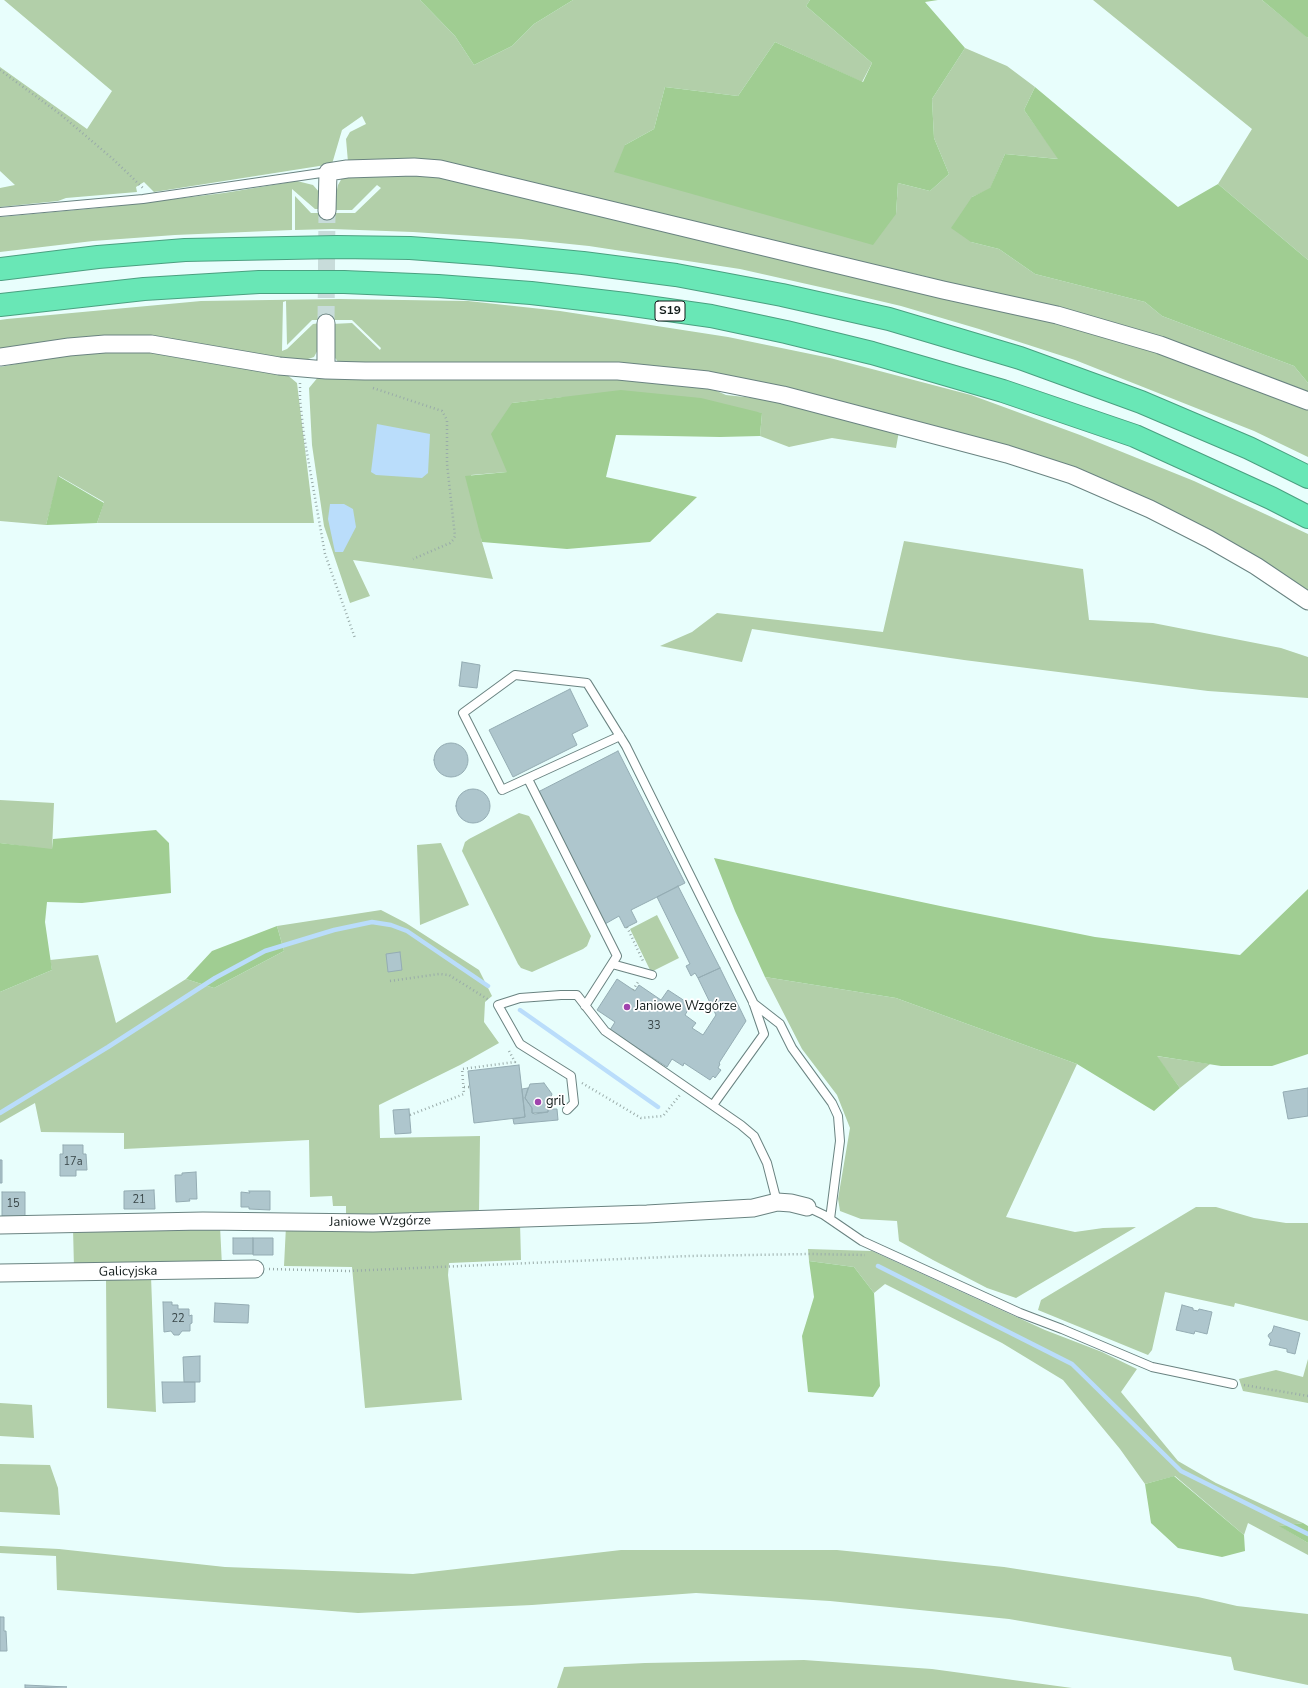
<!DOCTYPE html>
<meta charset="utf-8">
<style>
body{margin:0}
canvas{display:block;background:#e8fefc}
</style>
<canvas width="1308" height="1688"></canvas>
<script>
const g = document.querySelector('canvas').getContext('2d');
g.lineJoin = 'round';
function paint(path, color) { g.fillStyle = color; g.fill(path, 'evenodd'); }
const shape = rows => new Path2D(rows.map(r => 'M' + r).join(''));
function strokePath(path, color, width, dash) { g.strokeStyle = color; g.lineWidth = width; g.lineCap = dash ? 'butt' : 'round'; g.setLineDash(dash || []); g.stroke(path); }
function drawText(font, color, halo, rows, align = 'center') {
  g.font = font + ' "Nunito Sans",sans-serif'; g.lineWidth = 3.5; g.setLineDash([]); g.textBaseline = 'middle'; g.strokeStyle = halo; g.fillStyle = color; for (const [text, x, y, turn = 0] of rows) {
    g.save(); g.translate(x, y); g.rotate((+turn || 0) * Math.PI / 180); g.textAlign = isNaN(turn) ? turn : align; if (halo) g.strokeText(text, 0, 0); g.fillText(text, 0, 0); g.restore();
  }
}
paint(shape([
 [4,0,420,0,455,36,474,65,512,46,534,24,573,0,810,0,806,6,872,63,862,82,775,42,738,96,665,87,654,129,625,145,896,214,898,183,930,191,949,174,934,138,932,99,965,48,1007,66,1035,87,1024,110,1059,159,1005,154,990,189,972,197,971,242,999,249,1035,274,1145,302,1162,316,1294,366,1308,383,1308,394,946,285,928,277,577,195,348,162,346,139,350,132,366,124,362,116,342,130,332,164,154,192,144,182,136,187,137,192,66,198,58,201,0,207,0,188,15,185,0,171,0,67,87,129,112,91],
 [1093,0,1262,0,1308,38,1308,260,1218,184,1252,129],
 [353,174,439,174,1010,308,1153,348,1308,408,1308,457,1254,431,1075,360,979,329,901,306,829,289,740,269,589,246,521,239,413,232,332,229,295,230,295,196,311,213,355,213,381,188,377,185,352,210,333,210,338,185,342,178],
 [297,181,313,185,320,193,321,209,315,209,292,189,292,230,175,235,93,241,0,252,0,217,108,207,224,193],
 [339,299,468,301,560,311,728,337,830,358,971,395,1080,435,1194,481,1308,534,1308,594,1143,500,709,374,339,363,332,354,332,324,352,323,380,350,381,348,352,320,312,320,287,345,286,301,283,302,282,351,287,349,313,324,321,323,322,342,314,357,296,363,195,346,0,352,0,320,7,319,201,301],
 [145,348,285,373,297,383,314,523,97,523,104,502,59,476,46,525,0,521,0,367,80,352],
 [319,376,344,379,600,376,710,388,726,395,773,400,899,431,896,448,832,438,789,447,760,436,762,413,564,397,512,403,507,472,471,475,482,542,493,579,353,560,370,596,350,603,324,526,312,445,309,388],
 [904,541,1083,569,1089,620,1153,623,1281,648,1308,657,1308,698,1208,691,964,660,752,629,742,662,660,646,692,632,717,613,883,632],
 [0,800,54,803,52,850,0,843],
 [519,813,529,816,532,821,591,936,587,946,583,949,532,972,521,968,518,964,462,851,465,842,469,839],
 [441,843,469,905,420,925,417,845],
 [381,910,406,923,479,970,492,996,485,1002,484,1022,499,1043,460,1065,379,1105,380,1138,480,1136,479,1213,346,1216,346,1206,333,1206,332,1196,310,1197,309,1140,124,1149,124,1133,41,1132,35,1103,0,1123,0,992,52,970,50,960,98,955,116,1023,186,979,214,988,284,951,277,926],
 [657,915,679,958,651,972,630,929],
 [765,977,896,998,1077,1064,1006,1217,1075,1232,1103,1228,1136,1227,1016,1298,987,1288,933,1260,899,1241,897,1221,861,1219,840,1211,838,1199,850,1128,837,1095,802,1049],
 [1156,1056,1210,1064,1180,1088],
 [1196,1207,1216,1207,1254,1218,1286,1223,1308,1223,1308,1321,1235,1303,1234,1307,1165,1292,1152,1350,1148,1355,1038,1310,1041,1300],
 [520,1223,521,1260,449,1263,448,1275,462,1400,365,1408,352,1267,284,1266,286,1226],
 [220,1226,222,1266,74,1268,73,1228],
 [808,1249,872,1251,1045,1330,1102,1352,1137,1369,1121,1392,1178,1461,1216,1483,1303,1523,1280,1526,1308,1543,1308,1555,1248,1523,1244,1535,1175,1476,1145,1484,1120,1449,1063,1380,1002,1343,885,1284,874,1293,854,1267,809,1261],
 [151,1276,156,1412,107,1408,106,1277],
 [1308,1359,1308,1403,1243,1391,1239,1379,1276,1370,1303,1377],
 [0,1403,32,1405,34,1438,0,1436],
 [0,1464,50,1465,58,1488,60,1515,0,1512],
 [0,1546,59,1549,225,1567,413,1574,621,1550,837,1550,1004,1567,1198,1597,1237,1606,1308,1614,1308,1685,1234,1670,1231,1657,1009,1619,830,1601,696,1593,532,1605,358,1613,57,1590,56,1556,0,1553],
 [804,1660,932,1669,1072,1688,557,1688,564,1667,645,1663]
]), '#b2cfa9');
paint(shape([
 [420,0,573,0,534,24,512,46,474,65,455,36],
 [810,0,938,0,925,2,965,48,932,99,934,138,949,174,930,191,898,183,896,214,873,245,614,172,625,145,654,129,665,87,738,96,775,42,863,82,872,63,806,6],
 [1262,0,1308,0,1308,38,1305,36],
 [1035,87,1178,207,1218,184,1308,260,1308,383,1294,366,1162,316,1145,302,1035,274,999,249,971,242,951,228,972,197,990,188,1005,154,1058,159,1024,110],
 [621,390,701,398,762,413,760,436,720,437,616,435,606,477,697,497,650,542,567,549,482,542,465,476,507,472,491,434,512,403],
 [58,476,104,503,97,523,46,525],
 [156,830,169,843,171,893,82,903,47,902,45,922,52,970,0,992,0,843,52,849,53,839],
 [714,858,945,907,1095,937,1240,955,1308,889,1308,1054,1272,1066,1221,1066,1157,1056,1180,1088,1154,1111,1077,1064,896,998,765,977,735,911],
 [277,926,284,951,214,988,186,979,212,951],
 [809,1261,854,1267,874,1293,880,1386,873,1397,808,1392,802,1336,814,1297],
 [1174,1476,1244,1535,1245,1551,1222,1557,1178,1548,1151,1523,1145,1484],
 [1303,1523,1308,1526,1308,1543,1279,1526]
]), '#a0cd92');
paint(shape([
 [377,424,430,434,428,473,422,478,376,475,371,472],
 [330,504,344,504,353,509,356,527,343,552,335,552,328,519]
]), '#baddfb');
strokePath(shape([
 [520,1010,658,1107],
 [0,1113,108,1047,215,978,265,951,334,930,372,922,391,925,407,931,488,986],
 [878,1266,1072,1364,1181,1471,1308,1534]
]), '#baddfb', 4.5);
const building = shape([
 [462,662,480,665,477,688,459,686,462,662],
 [570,689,588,726,572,734,577,745,513,777,489,730,570,689],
 '434 760a17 17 0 1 1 34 0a17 17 0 1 1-34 0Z',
 [618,751,685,883,631,910,637,922,625,928,619,916,605,924,538,792,618,751],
 '456 806a17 17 0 1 1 34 0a17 17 0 1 1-34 0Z',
 [678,886,720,968,698,978,695,973,691,976,686,966,690,964,657,897,678,886],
 [400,952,402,970,388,972,386,954,400,952],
 [720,968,746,1021,719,1063,720,1064,718,1068,721,1070,715,1078,713,1076,710,1080,684,1063,683,1066,672,1059,667,1067,610,1030,615,1022,597,1010,617,979,635,991,639,985,661,1000,668,990,691,1005,685,1015,696,1023,692,1028,703,1035,716,1015,698,978,720,968],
 [519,1065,525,1117,474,1123,468,1071,519,1065],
 [544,1083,552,1094,548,1106,548,1112,535,1114,532,1113,532,1108,525,1098,530,1084,544,1083],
 [528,1088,525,1098,532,1108,532,1113,548,1112,548,1109,557,1109,558,1120,514,1124,513,1119,525,1117,522,1089,528,1088],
 [1308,1088,1308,1116,1288,1119,1283,1092,1308,1088],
 [409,1109,411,1133,395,1134,393,1110,409,1109],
 [63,1145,83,1145,83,1154,86,1154,87,1170,76,1170,76,1176,60,1176,60,1154,63,1154,63,1145],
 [0,1160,2,1160,2,1183,0,1183,0,1160],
 [196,1172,197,1199,189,1199,190,1201,176,1202,175,1175,182,1175,182,1173,196,1172],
 [154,1190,155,1209,124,1209,124,1191,154,1190],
 [249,1191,270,1191,270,1210,249,1209,249,1207,241,1207,241,1192,250,1193,249,1191],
 [2,1192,25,1192,25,1217,2,1216,2,1192],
 [233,1238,253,1238,253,1254,233,1254,233,1238],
 [253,1238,273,1238,273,1255,253,1255,253,1238],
 [163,1302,172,1302,172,1305,178,1305,178,1309,189,1309,189,1316,192,1315,192,1323,190,1324,190,1331,182,1331,179,1335,174,1335,171,1331,164,1332,163,1302],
 [215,1303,249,1305,248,1323,214,1322,215,1303],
 [1182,1305,1193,1308,1193,1310,1198,1311,1199,1309,1212,1312,1207,1334,1195,1331,1194,1334,1176,1330,1182,1305],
 [1274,1326,1300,1333,1295,1354,1287,1352,1287,1349,1269,1345,1271,1340,1268,1336,1269,1334,1272,1332,1274,1326],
 [200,1356,200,1382,184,1382,183,1357,200,1356],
 [162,1382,195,1382,195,1402,163,1403,162,1382],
 [0,1617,4,1617,4,1631,6,1631,7,1651,0,1651,0,1617],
 [25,1685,67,1687,25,1688,25,1685]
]);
paint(building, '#aec6cd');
strokePath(building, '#94acb3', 1);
strokePath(shape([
 [326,323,327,211]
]), '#c8dcda', 17, [17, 8]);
const service = shape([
 [0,212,143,199,328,172],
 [620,736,502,790,463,713,515,675,587,683,626,746,753,1002,764,1034,713,1105],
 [528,779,617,956,585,1006],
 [612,964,652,975],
 [753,1003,780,1024,792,1048,832,1103,838,1116,840,1141,830,1219],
 [567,1110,574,1103,571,1076,520,1044,498,1005,520,998,561,995,577,995,605,1031,741,1125,754,1136,767,1163,777,1202],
 [807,1207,824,1215,862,1241,1020,1313,1062,1329,1152,1367,1233,1384]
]);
const minor = shape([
 [327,211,328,172,347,169,414,167,440,169,943,290,1057,315,1160,345,1308,401],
 [0,357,69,347,105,344,151,344,279,366,326,370,326,323],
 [326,370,365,371,618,371,708,380,783,395,1007,454,1072,475,1150,509,1209,539,1256,566,1308,601],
 [0,1225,203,1221,373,1223,647,1214,753,1208,777,1202,791,1203,807,1207],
 [0,1273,255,1269]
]);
const motorway = shape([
 [0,269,98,257,185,250,337,247,410,248,490,254,583,263,676,275,782,295,889,319,1020,358,1141,402,1249,448,1308,477],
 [0,305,144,289,259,282,344,282,438,286,531,293,626,304,711,316,786,332,872,353,1003,391,1135,436,1271,498,1308,517]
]);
strokePath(service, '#6a8381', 10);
strokePath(minor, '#6a8381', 19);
strokePath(motorway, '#4ba080', 24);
strokePath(shape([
 [0,70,60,114,113,159,143,188],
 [300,383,300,400,304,436,325,554,355,638],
 [373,388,442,411,447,420,447,464,455,536,453,540,450,543,413,559],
 [627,927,643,961],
 [390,981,439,974,449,975,489,1000],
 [633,990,638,982],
 [582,1083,641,1118,663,1116,680,1095],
 [464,1087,470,1087],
 [410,1115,464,1094,462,1069,515,1062,508,1049],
 [269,1269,348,1271,689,1256,810,1254,865,1255],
 [1244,1385,1308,1396]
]), '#99aba9', 2.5, [1, 3]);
strokePath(service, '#fff', 8);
strokePath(minor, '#fff', 17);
strokePath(motorway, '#69e7b6', 22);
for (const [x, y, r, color] of [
 [627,1007,4,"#a043ad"],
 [538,1102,4,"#a043ad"]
]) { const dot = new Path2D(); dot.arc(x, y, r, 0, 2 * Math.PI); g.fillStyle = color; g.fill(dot); strokePath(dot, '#fff', 1.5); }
drawText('11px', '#394648', null, [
 ["33",654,1026],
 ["17a",73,1162],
 ["21",139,1200],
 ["15",13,1204],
 ["22",178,1319]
]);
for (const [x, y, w] of [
 [670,311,30]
]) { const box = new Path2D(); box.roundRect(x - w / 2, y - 10, w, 20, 3); g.fillStyle = '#fff'; g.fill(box); strokePath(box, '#121c1b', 1); }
drawText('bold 12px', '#121c1b', null, [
 ["S19",670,311]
]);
drawText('13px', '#121c1b', '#fff', [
 ["Janiowe Wzgórze",635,1007],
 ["gril",546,1102]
], 'left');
drawText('13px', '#121c1b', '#fff', [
 ["Janiowe Wzgórze",380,1222,-1],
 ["Galicyjska",128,1272,-1]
]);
</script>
